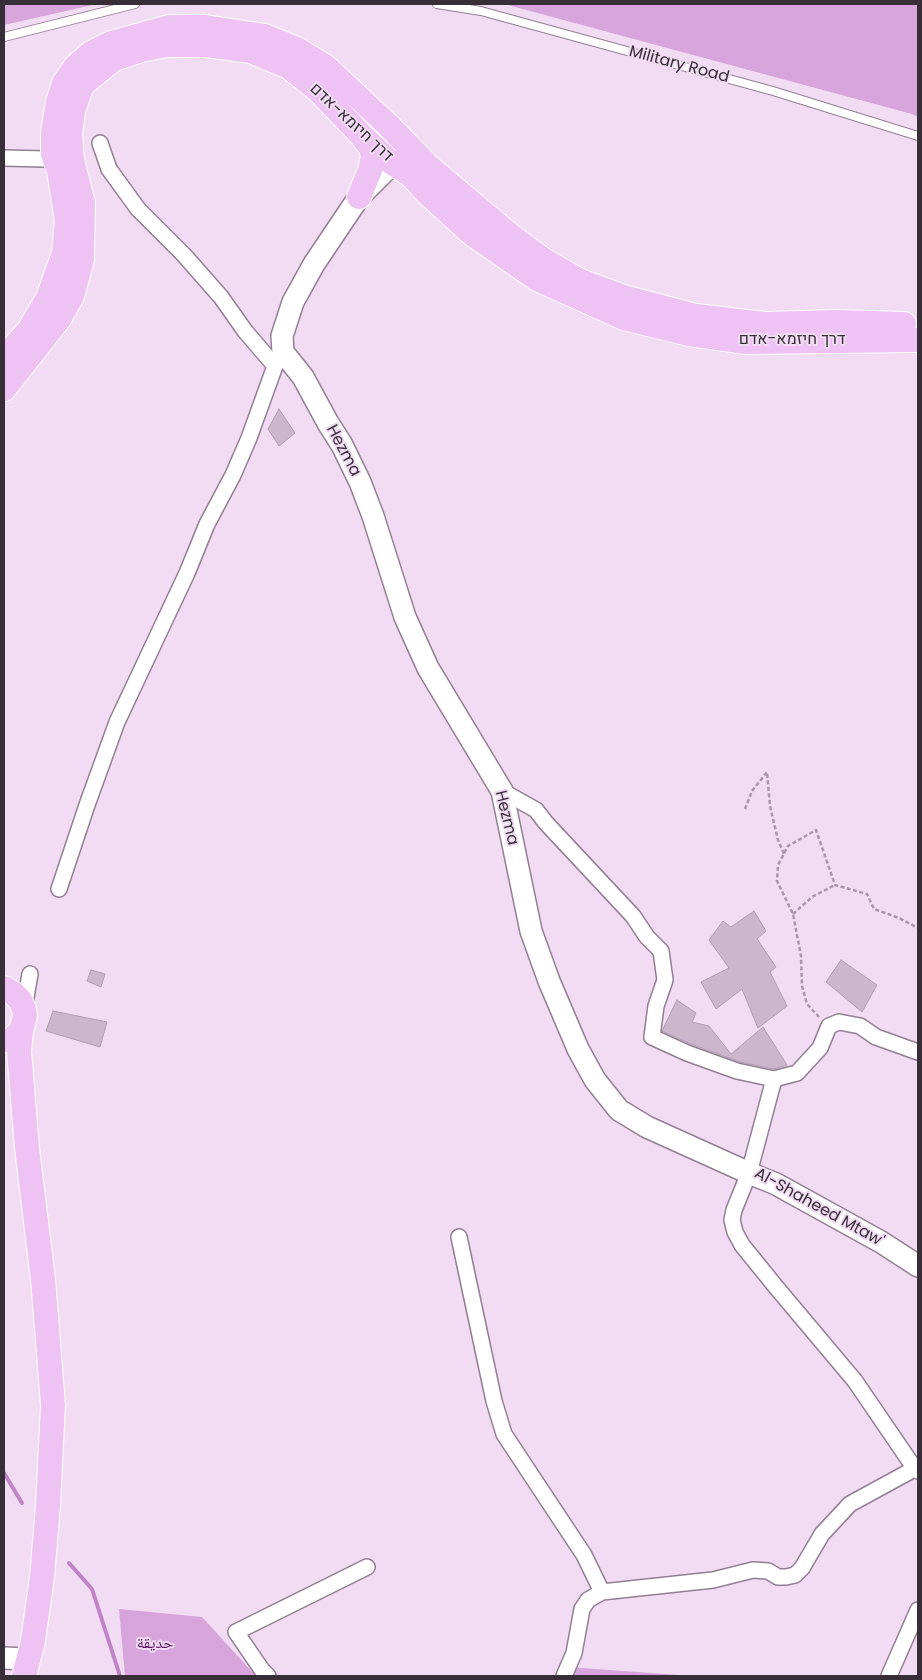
<!DOCTYPE html>
<meta charset="utf-8">
<style>
body{margin:0}
#map{position:relative;width:922px;height:1680px;overflow:hidden;background:#f1dcf3;font-family:Poppins,sans-serif}
canvas{display:block}
.frame{position:absolute;inset:0;border:5px solid #372e37;pointer-events:none}
</style>
<div id="map">
<canvas width="922" height="1680"></canvas>
<div class="frame"></div>
</div>
<script>
const g = document.querySelector('canvas').getContext('2d');
g.lineJoin = 'round';
function paint(path, color) { g.fillStyle = color; g.fill(path, 'evenodd'); }
const shape = rows => new Path2D(rows.map(r => 'M' + r).join(''));
function strokePath(path, color, width, dash) { g.strokeStyle = color; g.lineWidth = width; g.lineCap = dash ? 'butt' : 'round'; g.setLineDash(dash || []); g.stroke(path); }
function drawText(font, color, halo, rows, align = 'center') {
  g.font = font + ' Poppins,"Noto Naskh Arabic",Heebo,sans-serif'; g.lineWidth = 4; g.setLineDash([]); g.textBaseline = 'middle'; g.strokeStyle = halo; g.fillStyle = color; for (const [text, x, y, turn = 0] of rows) {
    g.save(); g.translate(x, y); g.rotate((+turn || 0) * Math.PI / 180); g.textAlign = isNaN(turn) ? turn : align; if (halo) g.strokeText(text, 0, 0); g.fillText(text, 0, 0); g.restore();
  }
}
paint(shape([
 [4,4,97,4,4,25],
 [504,4,918,4,918,117,912,114],
 [119,1609,202,1617,256,1676,125,1676],
 [568,1667,693,1676,563,1676]
]), '#d7a5db');
strokePath(shape([
 [4,1473,22,1503],
 [69,1563,92,1589,120,1676]
]), '#c084c6', 4);
const building = shape([
 [279,409,295,433,279,446,268,429,279,409],
 [754,911,766,931,757,939,776,967,770,972,787,1006,758,1028,742,989,716,1009,701,982,729,968,709,940,723,921,731,927,754,911],
 [841,960,877,985,862,1012,826,982,841,960],
 [91,970,105,974,101,987,87,981,91,970],
 [677,1000,696,1013,692,1022,709,1026,731,1054,763,1027,787,1065,774,1069,740,1062,691,1044,662,1031,677,1000],
 [53,1011,107,1022,100,1047,46,1031,53,1011]
]);
paint(building, '#cbb6cc');
strokePath(building, '#b09cb2', 1);
const lane = shape([
 [437,4,481,11,773,91,918,136],
 [4,37,135,4]
]);
const street = shape([
 [100,143,109,169,138,209,184,255,221,297,245,331,275,366],
 [4,158,45,159,52,162,58,170],
 [502,791,536,810,546,823,633,916,647,937,661,951,665,980,656,1006,652,1037,687,1053,737,1071,774,1079,797,1073,820,1048,829,1026,839,1022,860,1026,876,1037,918,1052],
 [59,889,87,805,117,722,187,573,207,524,233,475,249,438,275,366,283,352],
 [24,1009,30,974],
 [774,1079,749,1173,734,1210,732,1220,735,1232,742,1245,776,1287,855,1381,913,1466,918,1471],
 [459,1237,494,1401,504,1434,584,1555,602,1592],
 [268,1676,262,1670,236,1632,367,1567],
 [564,1676,574,1653,582,1609,588,1600,602,1592,713,1580,753,1570,768,1571,778,1577,786,1577,795,1575,802,1568,822,1534,850,1504,916,1468],
 [889,1676,918,1610]
]);
const secondary = shape([
 [409,163,393,163,359,197,314,264,293,302,282,336,283,352,303,377,328,423,342,445,360,482,373,516,405,617,428,668,502,791,531,931,549,981,578,1049,595,1080,619,1110,647,1127,749,1173,776,1184,881,1242,918,1266],
 [4,1658,28,1659]
]);
const primary = shape([
 [359,197,370,170,373,156,371,148,363,138],
 [4,358,29,330,48,298,64,253,67,220,59,171,53,154,53,132,58,102,64,83,76,66,91,53,111,43,169,27,205,27,265,36,297,49,326,67,388,125,429,167,511,236,542,259,580,281,624,297,696,316,765,324,836,322,904,324],
 [4,389,59,319,72,296,82,260,83,203,72,160,70,134,73,111,82,85,114,59,141,50,166,45,206,45,250,51,289,67,318,90,362,136,388,160,412,176,427,193,472,234,537,279,624,318,689,334,746,342,918,340],
 [4,988,13,993,20,1000,24,1009,25,1016,21,1031,10,1041],
 [21,1031,19,1051,27,1148,43,1279,53,1405,48,1505,42,1577,33,1641,24,1676]
]);
strokePath(lane, '#937f94', 10);
strokePath(street, '#937f94', 18);
strokePath(secondary, '#937f94', 24);
strokePath(primary, '#fff', 26);
strokePath(shape([
 [745,809,752,791,767,772,770,806,778,840,784,854],
 [793,914,812,897,835,885],
 [819,1017,807,1004,802,986,801,956,793,914,777,881,778,865,788,846,816,830,835,885,867,894,874,909,899,918,918,928]
]), '#a797a8', 2.5, [4, 2.5]);
strokePath(lane, '#fff', 8);
strokePath(street, '#fff', 15);
strokePath(secondary, '#fff', 21);
strokePath(primary, '#eec2f2', 24);
drawText('16px', '#372e37', '#f1dcf3', [
 ["Military Road",679,65,15],
 ["דרך חיזמא-אדם",351,123,43],
 ["דרך חיזמא-אדם",792,340],
 ["Hezma",343,451,62],
 ["Hezma",506,818,76],
 ["Al-Shaheed Mtaw'",819,1208,29]
]);
drawText('16px', '#5b1163', '#f1dcf3', [
 ["حديقة",155,1644]
]);
</script>
